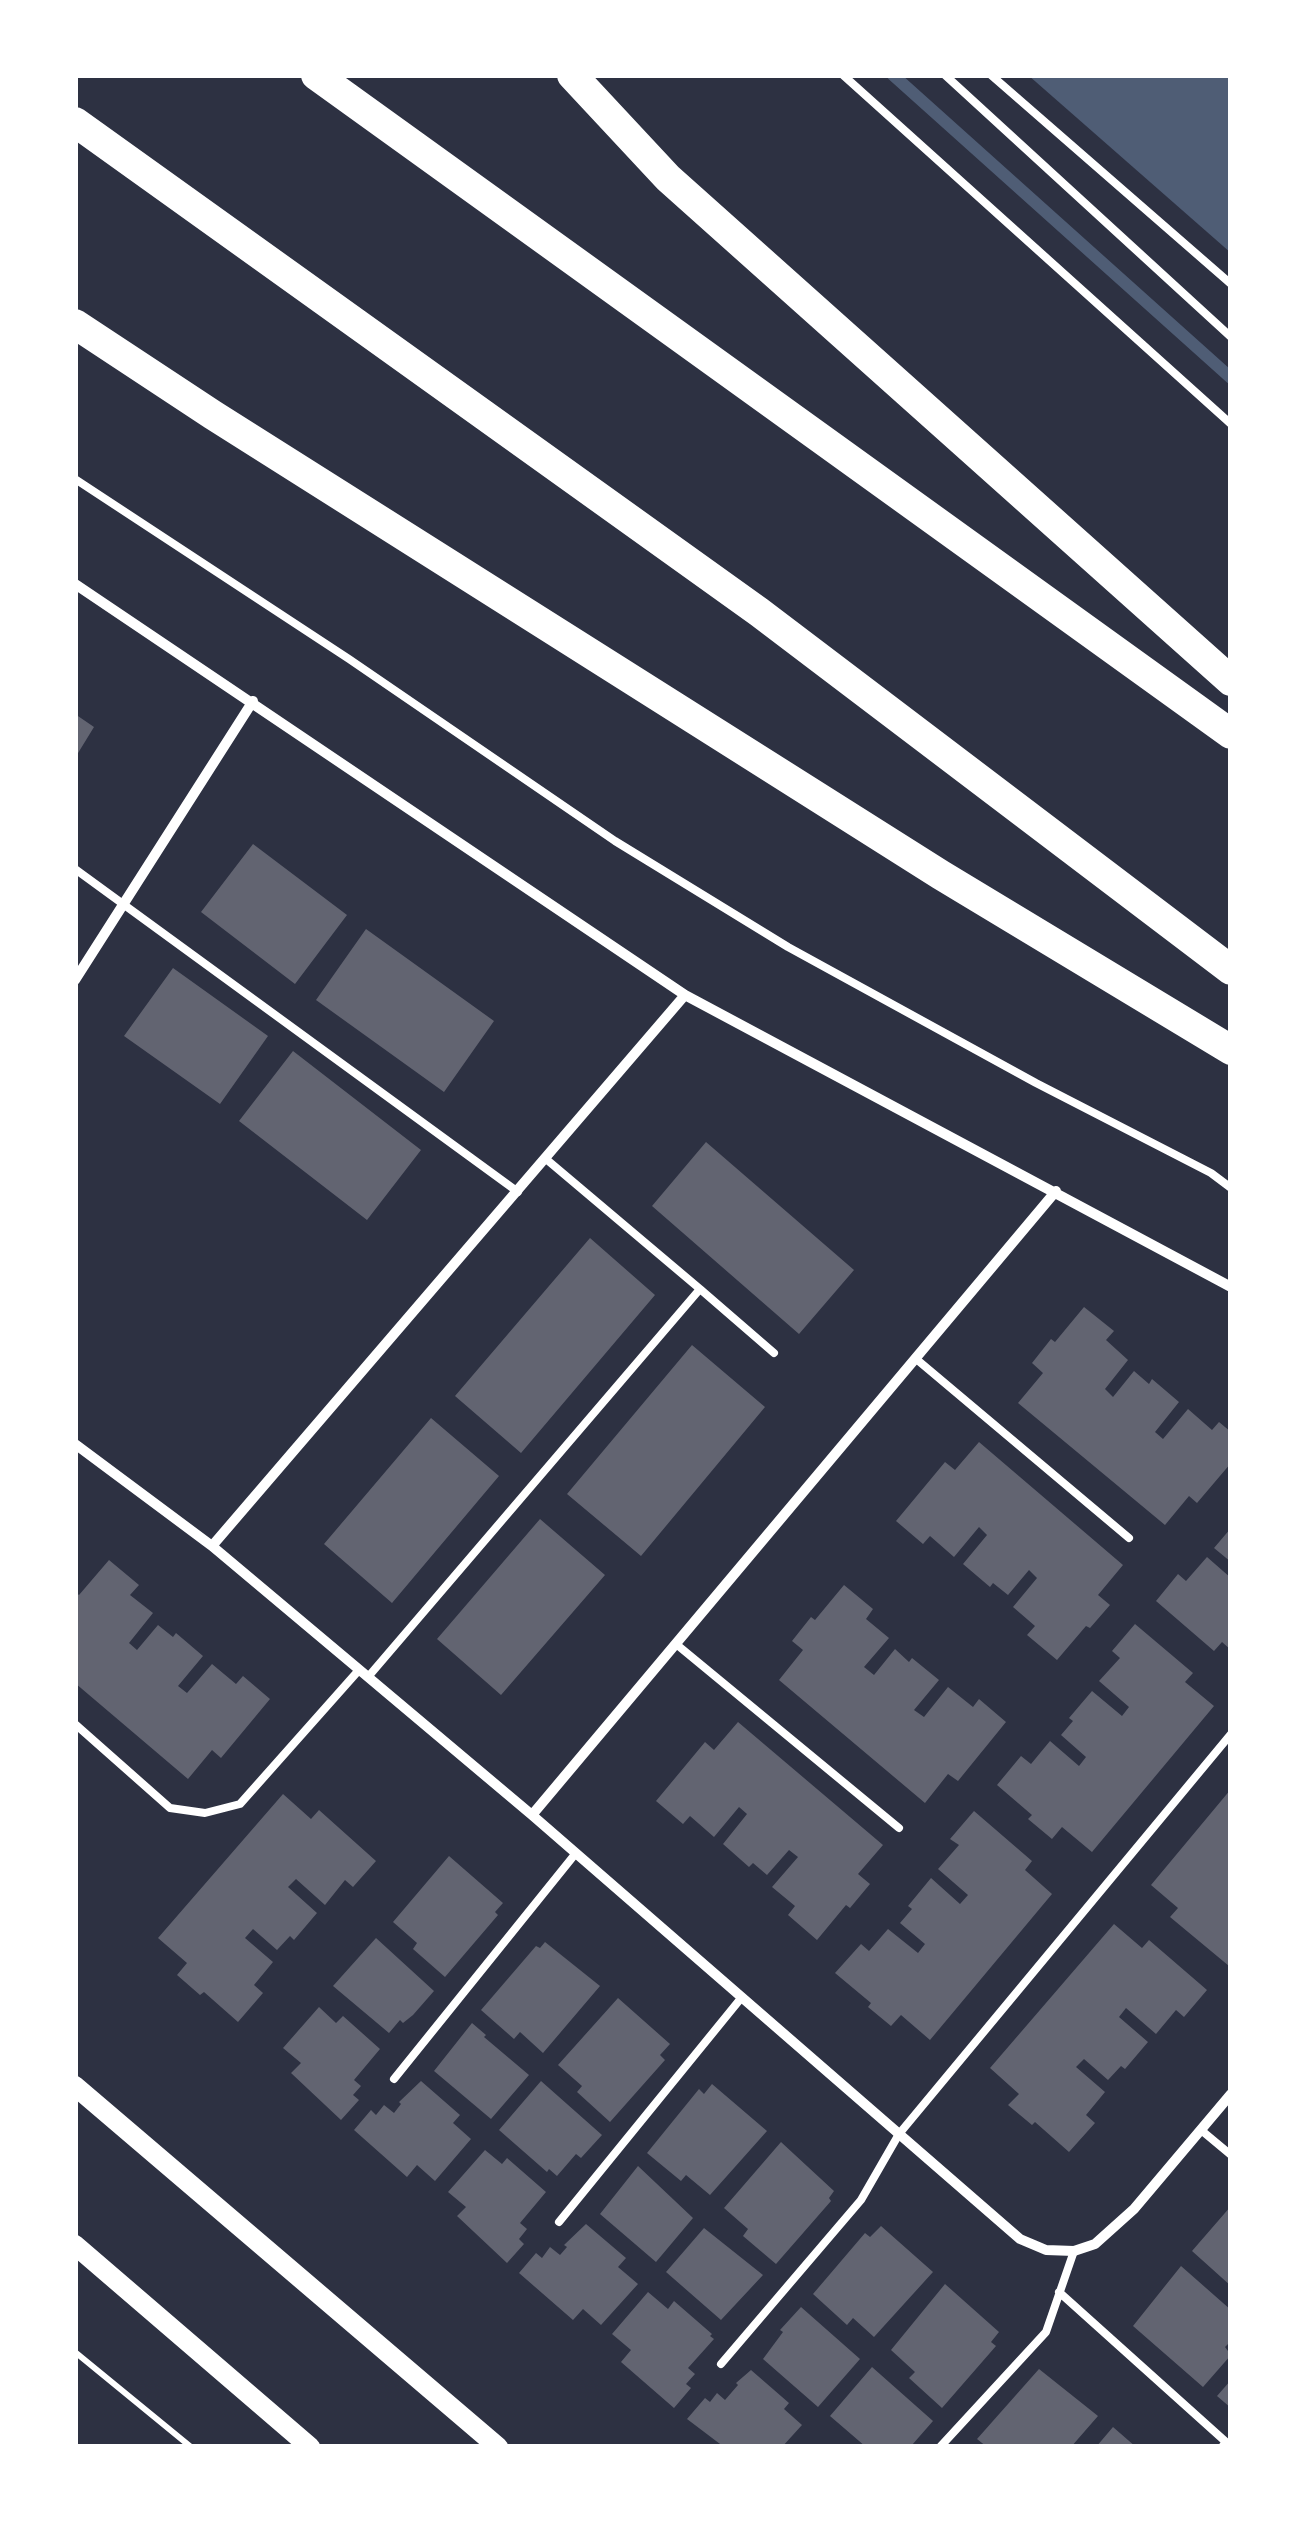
<!DOCTYPE html>
<style>
body{margin:0}
#map{position:relative;width:1306px;height:2522px;overflow:hidden;background:#2d3142;font-family:"Nunito Sans",sans-serif}
canvas{display:block}
.frame{position:absolute;inset:0;border:78px solid #fff;pointer-events:none}
</style>
<div id="map">
<canvas width="1306" height="2522"></canvas>
<div class="frame"></div>
</div>
<script>
const g = document.querySelector('canvas').getContext('2d');
g.lineJoin = 'round';
function paint(path, color) { g.fillStyle = color; g.fill(path, 'evenodd'); }
const shape = rows => new Path2D(rows.map(r => 'M' + r).join(''));
function strokePath(path, color, width, dash) { g.strokeStyle = color; g.lineWidth = width; g.lineCap = dash ? 'butt' : 'round'; g.setLineDash(dash || []); g.stroke(path); }
paint(shape([
 [1028,75,1231,75,1231,253]
]), '#4f5d75');
strokePath(shape([
 [893,75,1231,378]
]), '#4f5d75', 12);
paint(shape([
 [75,714,94,727,75,758],
 [253,844,347,915,295,984,201,912],
 [366,929,494,1021,444,1092,316,1000],
 [173,968,268,1036,220,1104,124,1036],
 [293,1051,421,1150,367,1220,239,1121],
 [706,1142,854,1270,799,1334,652,1206],
 [590,1238,655,1295,521,1453,455,1396],
 [1084,1307,1114,1331,1106,1340,1128,1360,1105,1389,1113,1397,1134,1371,1149,1384,1152,1379,1179,1402,1155,1432,1163,1439,1188,1409,1212,1430,1219,1422,1231,1432,1231,1463,1197,1503,1189,1496,1165,1525,1018,1403,1043,1373,1032,1363,1051,1339,1055,1342],
 [692,1345,765,1407,641,1556,567,1494],
 [431,1418,499,1476,392,1603,324,1544],
 [979,1442,1123,1565,1098,1595,1110,1605,1090,1628,1086,1626,1057,1660,1027,1635,1035,1626,1013,1607,1037,1578,1029,1570,1008,1595,993,1583,990,1587,963,1564,987,1535,979,1527,954,1557,930,1536,923,1544,896,1521,945,1462,955,1470],
 [540,1519,605,1575,501,1695,437,1639],
 [1231,1528,1231,1562,1214,1548],
 [1207,1557,1231,1578,1231,1650,1222,1642,1214,1651,1156,1601,1178,1574,1186,1581],
 [109,1560,139,1585,130,1595,153,1613,129,1643,137,1650,158,1625,173,1637,176,1633,203,1656,178,1686,187,1693,212,1664,236,1684,243,1676,270,1699,221,1758,212,1750,188,1779,75,1683,75,1592,79,1595],
 [844,1585,873,1609,866,1619,889,1638,864,1667,874,1675,895,1649,909,1662,912,1658,939,1680,914,1710,924,1717,948,1687,973,1707,979,1699,1006,1722,958,1781,948,1774,925,1803,779,1680,803,1650,792,1641,811,1617,815,1620],
 [1135,1624,1193,1673,1185,1682,1214,1706,1092,1852,1062,1827,1052,1839,1028,1819,1032,1815,997,1785,1021,1756,1031,1764,1050,1741,1079,1766,1086,1757,1061,1735,1073,1721,1069,1718,1092,1691,1122,1716,1129,1707,1099,1681,1120,1658,1112,1651],
 [738,1722,883,1845,858,1874,870,1884,850,1908,846,1905,817,1940,788,1915,795,1906,772,1887,798,1857,789,1850,767,1875,753,1863,749,1867,723,1844,747,1814,739,1807,714,1837,690,1816,683,1824,656,1801,705,1742,714,1750],
 [1231,1789,1231,1964,1229,1966,1170,1917,1178,1908,1151,1885],
 [283,1794,311,1819,319,1810,376,1861,353,1887,345,1880,325,1905,296,1879,288,1887,317,1913,294,1940,290,1936,277,1950,253,1929,245,1938,273,1962,254,1985,263,1993,238,2022,204,1992,200,1995,177,1975,187,1963,158,1938],
 [974,1811,1032,1861,1025,1870,1052,1894,930,2040,901,2015,891,2026,868,2007,871,2003,835,1973,861,1944,869,1951,888,1929,918,1953,925,1944,900,1923,912,1909,908,1906,931,1878,960,1904,968,1895,938,1869,959,1845,950,1839],
 [449,1856,503,1903,495,1912,498,1915,445,1977,413,1949,417,1943,393,1922],
 [1114,1924,1142,1948,1149,1940,1207,1990,1184,2017,1176,2010,1156,2034,1126,2008,1119,2017,1148,2042,1125,2069,1121,2066,1108,2080,1084,2059,1076,2067,1105,2092,1086,2115,1095,2123,1069,2152,1035,2122,1032,2125,1008,2105,1019,2094,990,2068],
 [376,1938,434,1991,413,2015,403,2023,400,2020,389,2033,333,1986],
 [545,1942,600,1986,543,2053,520,2032,514,2039,481,2010,536,1946,540,1948],
 [618,1998,670,2044,660,2055,665,2060,610,2122,577,2092,582,2086,558,2065],
 [319,2007,336,2023,343,2016,380,2049,354,2080,361,2086,353,2095,359,2100,341,2120,291,2073,301,2063,283,2048],
 [472,2023,486,2035,484,2037,529,2075,491,2119,434,2071],
 [421,2081,460,2115,453,2123,471,2139,435,2181,417,2165,407,2177,354,2130,371,2110,376,2115,384,2105,394,2113,401,2104,399,2102],
 [541,2081,602,2135,581,2158,576,2154,557,2176,549,2169,547,2172,499,2130],
 [712,2084,767,2131,710,2195,686,2175,681,2181,647,2153,699,2089,704,2094],
 [781,2142,834,2191,829,2198,831,2201,776,2264,743,2236,748,2229,724,2208],
 [485,2150,502,2164,507,2158,546,2192,520,2223,527,2229,519,2239,524,2244,507,2263,457,2216,466,2207,448,2192],
 [638,2166,693,2218,656,2262,600,2214],
 [1231,2206,1231,2286,1192,2251],
 [586,2224,626,2258,618,2267,638,2284,601,2325,583,2309,573,2320,519,2273,536,2253,542,2258,550,2247,560,2255,567,2247,564,2245],
 [881,2226,933,2272,874,2337,853,2318,847,2325,813,2294,865,2233,870,2237],
 [704,2228,763,2275,721,2320,666,2272],
 [1181,2266,1231,2310,1231,2341,1225,2347,1231,2355,1203,2387,1133,2326],
 [945,2284,999,2332,991,2342,996,2346,942,2408,909,2378,915,2372,891,2350],
 [648,2292,668,2309,674,2301,712,2334,710,2336,714,2339,688,2368,695,2374,686,2384,691,2388,674,2408,621,2362,631,2350,612,2334],
 [801,2307,860,2359,818,2407,763,2359,783,2332,780,2330],
 [872,2367,933,2421,912,2445,866,2447,830,2416],
 [1039,2369,1098,2416,1071,2447,987,2447,977,2439],
 [751,2370,789,2403,784,2409,802,2425,782,2447,724,2447,687,2419,705,2398,710,2402,717,2393,725,2400,738,2385,736,2383],
 [1231,2380,1231,2408,1217,2396],
 [1113,2427,1136,2447,1096,2447]
]), '#626471');
strokePath(shape([
 [75,2352,191,2447]
]), '#fff', 6);
strokePath(shape([
 [843,75,1231,424],
 [945,75,1231,337],
 [991,75,1231,284],
 [75,479,349,659,615,841,788,947,1036,1083,1211,1173,1231,1188],
 [75,869,518,1192],
 [700,1289,774,1353],
 [915,1358,1129,1538],
 [676,1644,899,1828],
 [368,1677,700,1289,546,1159],
 [75,1724,170,1808,205,1813,240,1804,359,1670],
 [394,2079,576,1853],
 [1201,2130,1231,2155],
 [559,2222,742,1997],
 [1059,2292,1226,2442,1222,2447],
 [721,2364,861,2200,899,2134,1231,1734],
 [940,2447,1046,2332,1074,2251]
]), '#fff', 8);
strokePath(shape([
 [75,584,685,995,1231,1287],
 [75,980,253,701],
 [75,1444,212,1546,368,1677,532,1815,1020,2239,1046,2250,1074,2251,1095,2244,1134,2209,1231,2094],
 [212,1546,685,995],
 [532,1815,1056,1191]
]), '#fff', 10);
strokePath(shape([
 [75,2086,498,2447],
 [75,2245,310,2447]
]), '#fff', 20);
strokePath(shape([
 [316,75,1231,734],
 [572,75,668,178,1231,681],
 [75,122,759,612,1231,970],
 [75,324,213,415,941,875,1231,1050]
]), '#fff', 30);
</script>
